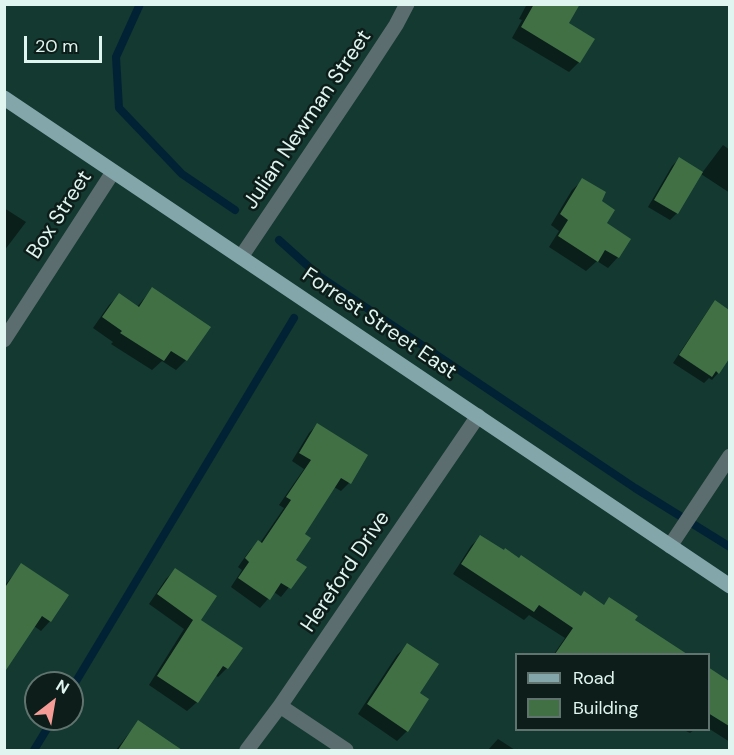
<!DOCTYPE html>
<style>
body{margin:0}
#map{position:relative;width:734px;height:755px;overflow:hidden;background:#133931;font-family:"DM Sans",sans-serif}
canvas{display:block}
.frame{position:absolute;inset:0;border:6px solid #e0f5ef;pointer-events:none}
.legend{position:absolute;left:515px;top:653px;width:195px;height:78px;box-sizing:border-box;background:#0d1d19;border:2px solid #61736f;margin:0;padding:8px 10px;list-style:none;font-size:18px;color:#e0f5ef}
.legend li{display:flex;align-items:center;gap:12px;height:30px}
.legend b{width:30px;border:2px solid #61736f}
.north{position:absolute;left:24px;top:671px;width:60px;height:60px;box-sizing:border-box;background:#0d1d19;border:2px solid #61736f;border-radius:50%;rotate:31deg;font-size:16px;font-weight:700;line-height:24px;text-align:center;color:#e0f5ef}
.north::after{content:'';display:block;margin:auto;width:21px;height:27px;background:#f59c96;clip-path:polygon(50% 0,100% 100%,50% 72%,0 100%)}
.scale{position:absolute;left:24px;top:36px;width:78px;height:27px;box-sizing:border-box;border:3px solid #e0f5ef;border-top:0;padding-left:8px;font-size:18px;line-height:21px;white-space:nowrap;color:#e0f5ef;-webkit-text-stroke:4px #0d1d19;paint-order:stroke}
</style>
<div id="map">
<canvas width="734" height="755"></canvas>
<div class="frame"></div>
<ul class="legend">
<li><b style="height:8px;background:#83a6ab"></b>Road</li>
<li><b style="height:16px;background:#417045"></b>Building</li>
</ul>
<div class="north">N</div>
<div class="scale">20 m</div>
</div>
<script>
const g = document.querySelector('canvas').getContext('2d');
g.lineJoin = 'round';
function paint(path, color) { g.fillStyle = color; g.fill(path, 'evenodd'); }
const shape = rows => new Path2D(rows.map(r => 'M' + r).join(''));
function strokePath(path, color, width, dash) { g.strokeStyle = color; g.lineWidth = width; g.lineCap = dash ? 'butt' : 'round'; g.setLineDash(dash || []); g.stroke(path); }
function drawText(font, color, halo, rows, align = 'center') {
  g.font = font + ' "DM Sans",sans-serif'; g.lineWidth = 5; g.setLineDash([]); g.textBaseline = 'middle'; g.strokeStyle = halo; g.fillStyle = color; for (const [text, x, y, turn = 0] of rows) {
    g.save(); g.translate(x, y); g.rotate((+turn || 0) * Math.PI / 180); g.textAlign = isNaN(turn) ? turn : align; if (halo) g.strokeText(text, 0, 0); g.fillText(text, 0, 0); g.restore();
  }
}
paint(shape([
 [527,4,578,4,567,24,579,62,569,72,512,38,522,20,519,19],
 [723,145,730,150,730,193,701,174,677,213,670,220,648,207,672,166,679,159,702,173],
 [583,180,600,202,604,224,618,257,608,268,597,261,586,271,549,247,559,231,551,225,572,190],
 [4,208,26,222,4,251],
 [152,289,186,360,176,370,162,361,152,370,111,344,113,342,93,328,109,305,119,295,137,307],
 [715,302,730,312,730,356,718,373,712,380,709,378,704,383,673,363,709,309],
 [317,425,349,483,341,491,334,487,303,534,294,560,305,567,281,597,274,592,260,608,231,587,242,570,238,567,250,550,258,542,260,543,284,508,279,505,304,469,292,461,309,433],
 [480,537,580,597,603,606,610,599,633,620,686,654,554,654,565,638,529,615,524,620,453,574,471,546],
 [22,565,67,595,50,621,41,631,34,626,4,668,4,586],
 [175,570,199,620,227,668,218,677,215,675,197,702,187,711,149,685,184,629,149,604,166,579],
 [408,645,417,693,407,731,397,741,358,714,397,655],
 [708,669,730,683,730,742,708,728],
 [138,722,170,744,165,750,116,750],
 [684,730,694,730,690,733],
 [498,739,515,750,488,750]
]), '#0007');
strokePath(shape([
 [140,4,116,57,119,108,182,174,235,210],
 [279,240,319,276,635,488,730,547],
 [72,688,294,318],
 [34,750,53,719]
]), '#012234', 8);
paint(shape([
 [534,4,580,4,569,23,595,39,580,63,521,27],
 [679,157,703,172,678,214,654,200],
 [582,178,606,192,602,201,615,210,607,223,631,239,619,258,605,250,598,262,558,236,568,220,560,214],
 [152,287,211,327,187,361,171,351,164,361,120,333,122,331,102,317,119,293,139,307],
 [715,300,729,310,729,359,719,374,716,371,712,377,679,355],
 [317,423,368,455,351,484,341,478,305,534,311,538,296,560,307,567,291,589,281,583,270,600,238,578,249,562,245,558,258,540,262,543,291,500,286,497,311,460,299,453],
 [480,535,504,550,505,548,519,558,521,555,581,596,584,591,604,605,609,597,638,616,635,620,687,654,555,654,573,628,539,605,534,612,461,564],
 [21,563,69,595,51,622,42,616,4,673,4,589],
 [175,568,217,596,201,620,243,648,228,669,223,666,198,703,157,676,193,620,157,594],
 [407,643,439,664,420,693,429,699,408,732,367,704],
 [708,667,729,681,729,726,708,713],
 [138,720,182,750,118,750]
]), '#417045');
strokePath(shape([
 [241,257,360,80,396,25,407,4],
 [4,340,113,172],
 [670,546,730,456],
 [280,706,346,750],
 [247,750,280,706,478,416]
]), '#5c6d6f', 15);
strokePath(shape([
 [4,98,730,586]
]), '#83a6ab', 15);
drawText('21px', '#e0f5ef', '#0d1d19', [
 ["Julian Newman Street",308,120,-56],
 ["Box Street",60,215,-57],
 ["Forrest Street East",379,324,34],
 ["Hereford Drive",346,572,-56]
]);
</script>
